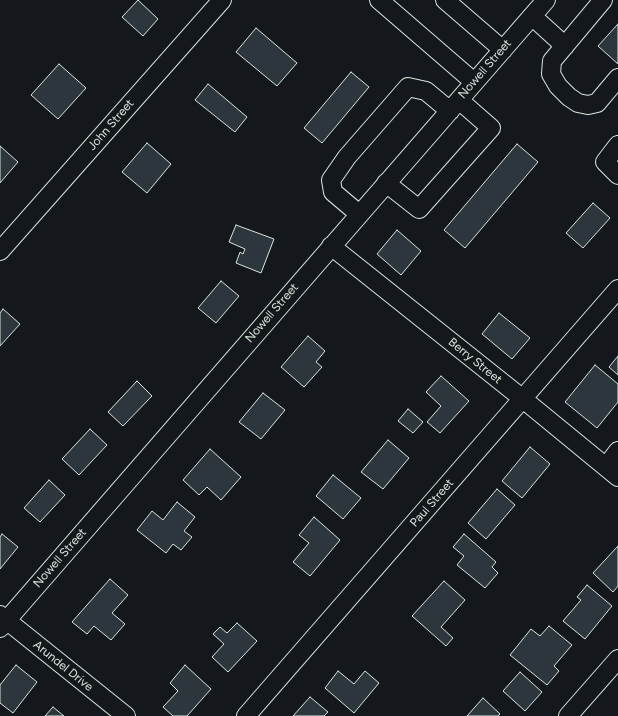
<!DOCTYPE html>
<style>
body{margin:0}
canvas{display:block;background:#14181c}
</style>
<canvas width="618" height="716"></canvas>
<script>
const g = document.querySelector('canvas').getContext('2d');
g.lineJoin = 'round';
function paint(path, color) { g.fillStyle = color; g.fill(path, 'evenodd'); }
const shape = rows => new Path2D(rows.map(r => 'M' + r).join(''));
function strokePath(path, color, width, dash) { g.strokeStyle = color; g.lineWidth = width; g.lineCap = dash ? 'butt' : 'round'; g.setLineDash(dash || []); g.stroke(path); }
function drawText(font, color, halo, rows, align = 'center') {
  g.font = font + ' Figtree,sans-serif'; g.lineWidth = 3; g.setLineDash([]); g.textBaseline = 'middle'; g.strokeStyle = halo; g.fillStyle = color; for (const [text, x, y, turn = 0] of rows) {
    g.save(); g.translate(x, y); g.rotate((+turn || 0) * Math.PI / 180); g.textAlign = isNaN(turn) ? turn : align; if (halo) g.strokeText(text, 0, 0); g.fillText(text, 0, 0); g.restore();
  }
}
const building = shape([
 [138,0,158,19,143,36,122,17,138,0],
 [618,24,618,64,598,46,618,24],
 [256,28,297,63,277,86,236,52,256,28],
 [59,64,86,88,58,119,31,95,59,64],
 [351,72,369,87,322,143,304,128,351,72],
 [208,84,247,117,235,132,195,100,208,84],
 [147,143,171,164,147,193,122,172,147,143],
 [517,144,538,162,465,248,444,230,517,144],
 [0,146,18,162,0,183,0,146],
 [593,203,610,218,583,248,566,233,593,203],
 [236,225,274,239,261,273,236,263,240,252,243,254,245,249,229,242,236,225],
 [397,230,421,251,401,275,377,254,397,230],
 [221,281,239,296,216,323,198,308,221,281],
 [3,309,20,324,0,346,0,313,3,309],
 [499,313,530,338,512,359,482,334,499,313],
 [308,336,325,351,316,362,322,367,304,387,281,367,308,336],
 [618,356,618,375,609,367,618,356],
 [595,365,618,384,618,402,597,428,565,402,595,365],
 [441,376,469,401,440,433,427,422,441,406,426,392,441,376],
 [137,381,152,396,123,426,108,412,137,381],
 [263,393,285,410,261,439,239,422,263,393],
 [408,409,423,422,413,433,398,421,408,409],
 [90,429,107,445,79,475,62,459,90,429],
 [388,440,409,458,383,489,361,472,388,440],
 [530,447,550,464,522,498,502,481,530,447],
 [210,449,241,477,221,500,207,487,199,495,183,480,210,449],
 [333,475,361,498,343,519,316,496,333,475],
 [49,480,65,495,40,522,24,508,49,480],
 [497,489,515,505,486,539,468,523,497,489],
 [177,502,195,517,184,531,192,537,181,550,173,544,166,553,137,530,152,511,163,520,177,502],
 [314,517,340,540,310,576,293,562,309,543,299,535,314,517],
 [2,534,18,547,0,569,0,537,2,534],
 [464,534,496,562,492,567,498,573,485,588,457,565,464,556,453,547,464,534],
 [618,546,618,586,613,592,593,573,618,546],
 [110,579,128,595,112,613,125,624,111,640,94,626,87,634,72,622,110,579],
 [444,581,465,600,441,627,453,638,446,646,412,616,444,581],
 [587,585,612,606,585,639,563,621,581,600,577,597,587,585],
 [237,623,257,641,228,672,212,657,224,644,213,634,220,627,227,633,237,623],
 [549,626,572,645,554,666,559,671,547,685,510,655,531,629,540,636,549,626],
 [16,665,37,682,13,713,0,703,0,685,16,665],
 [185,665,211,689,187,716,173,716,163,707,178,691,170,683,185,665],
 [338,671,354,684,365,671,379,683,354,713,325,688,338,671],
 [520,672,542,692,525,711,503,691,520,672],
 [310,697,328,712,324,716,293,716,310,697],
 [483,698,500,714,498,716,467,716,483,698],
 [53,707,64,716,45,716,53,707]
]);
paint(building, '#2c363c');
strokePath(building, '#d8e6dc', 1);
const minor = shape([
 [379,0,474,82],
 [445,0,503,50],
 [603,0,552,61,551,74,558,86,569,97,578,103,588,105,597,103,618,78],
 [532,16,565,46],
 [618,145,605,162,618,175],
 [386,183,419,209,491,128,459,100],
 [359,214,333,192,331,180,347,157,408,87,426,91,450,111],
 [331,246,523,399,618,477],
 [0,251,222,0],
 [606,467,618,451],
 [0,615,126,716],
 [0,628,546,0],
 [246,716,618,289],
 [568,716,618,659]
]);
strokePath(minor, '#d8e6dc', 20);
strokePath(minor, '#14181c', 18);
drawText('12px', '#d8e6dc', '#14181c', [
 ["Nowell Street",485,69,-49],
 ["John Street",111,125,-49],
 ["Nowell Street",272,313,-49],
 ["Berry Street",475,361,39],
 ["Paul Street",432,503,-49],
 ["Nowell Street",60,558,-49],
 ["Arundel Drive",63,666,39]
]);
</script>
